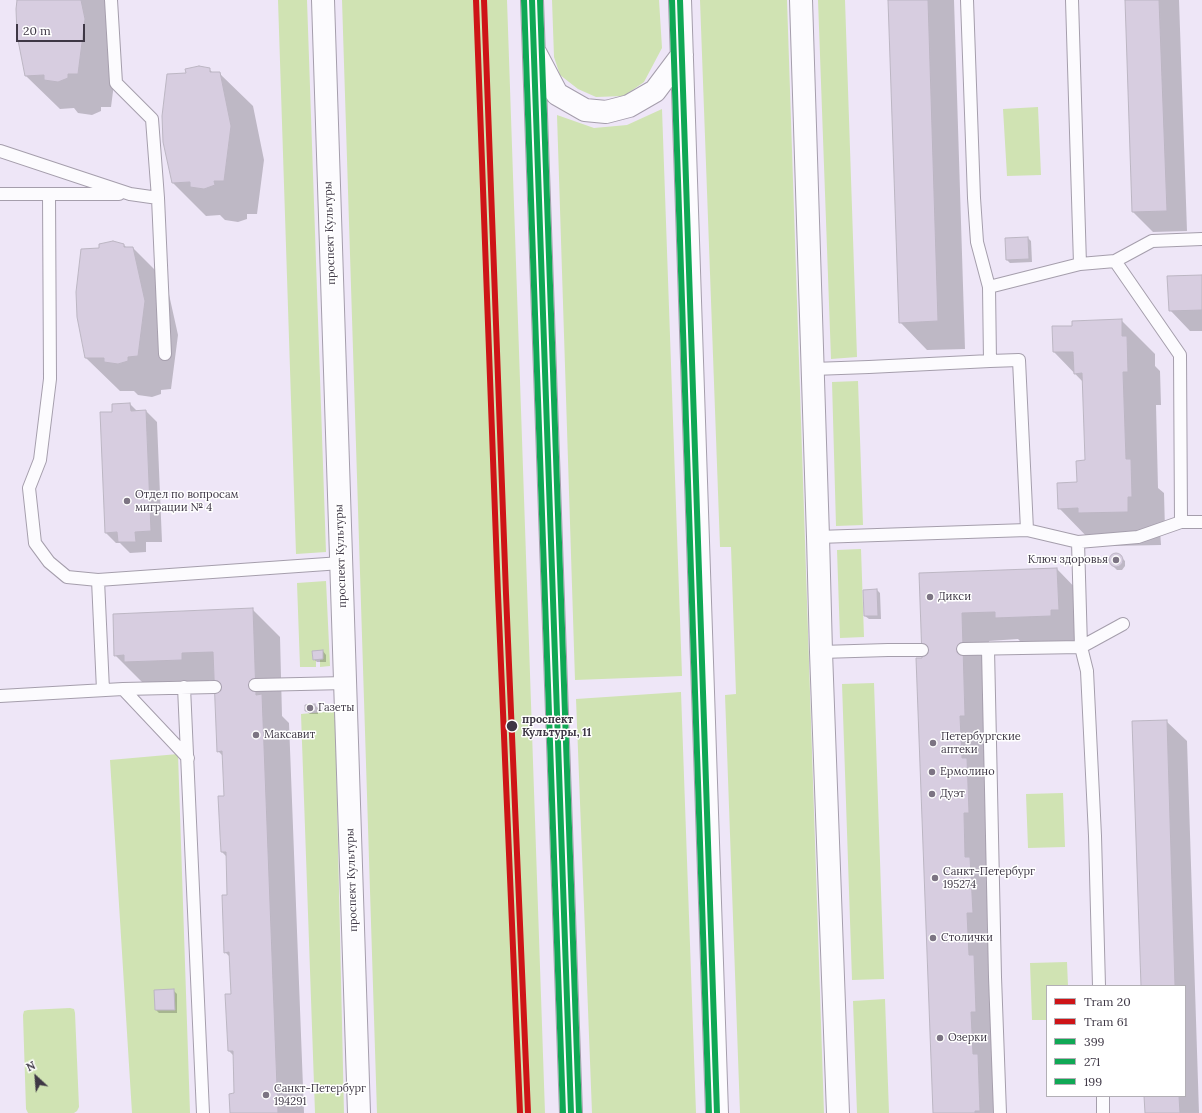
<!DOCTYPE html>
<meta charset="utf-8">
<style>
body{margin:0}
#map{position:relative;width:1202px;height:1113px;overflow:hidden;background:#eee6f7;font-family:Lora,serif}
canvas{display:block}
.legend{position:absolute;left:1046px;top:985px;width:140px;height:112px;box-sizing:border-box;background:#fff;border:1px solid #b2afb5;margin:0;padding:5px 7px;list-style:none;font-size:12px;color:#3e3745}
.legend li{display:flex;align-items:center;gap:8px;height:20px}
.legend b{width:20px;border:1px solid #b2afb5}
.north{position:absolute;left:16px;top:1057px;width:40px;height:40px;-webkit-text-stroke:3px #fff;paint-order:stroke;rotate:334deg;font-size:11px;font-weight:700;line-height:16px;text-align:center;color:#3e3745}
.north::after{content:'';display:block;margin:auto;width:14px;height:18px;background:#3e3745;clip-path:polygon(50% 0,100% 100%,50% 72%,0 100%)}
.scale{position:absolute;left:16px;top:24px;width:69px;height:18px;box-sizing:border-box;border:2px solid #3e3745;border-top:0;padding-left:5px;font-size:12px;line-height:14px;white-space:nowrap;color:#3e3745;-webkit-text-stroke:3px #fff;paint-order:stroke}
</style>
<div id="map">
<canvas width="1202" height="1113"></canvas>
<ul class="legend">
<li><b style="height:5px;background:#ce1417"></b>Tram 20</li>
<li><b style="height:5px;background:#ce1417"></b>Tram 61</li>
<li><b style="height:5px;background:#10a855"></b>399</li>
<li><b style="height:5px;background:#10a855"></b>271</li>
<li><b style="height:5px;background:#10a855"></b>199</li>
</ul>
<div class="north">N</div>
<div class="scale">20 m</div>
</div>
<script>
const g = document.querySelector('canvas').getContext('2d');
g.lineJoin = 'round';
function paint(path, color) { g.fillStyle = color; g.fill(path, 'evenodd'); }
const shape = rows => new Path2D(rows.map(r => 'M' + r).join(''));
function strokePath(path, color, width, dash) { g.strokeStyle = color; g.lineWidth = width; g.lineCap = dash ? 'butt' : 'round'; g.setLineDash(dash || []); g.stroke(path); }
function drawText(font, color, halo, rows, align = 'center') {
  g.font = font + ' Lora,serif'; g.lineWidth = 3; g.setLineDash([]); g.textBaseline = 'middle'; g.strokeStyle = halo; g.fillStyle = color; for (const [text, x, y, turn = 0] of rows) {
    g.save(); g.translate(x, y); g.rotate((+turn || 0) * Math.PI / 180); g.textAlign = isNaN(turn) ? turn : align; if (halo) g.strokeText(text, 0, 0); g.fillText(text, 0, 0); g.restore();
  }
}
paint(shape([
 [278,0,307,0,326,552,296,554],
 [342,0,507,0,545,1113,377,1113],
 [552,0,659,0,662,48,644,82,624,96,596,97,578,89,560,75,554,57],
 [700,0,787,0,824,1113,740,1113,725,695,736,694,731,547,720,547],
 [818,0,845,0,857,357,831,359],
 [1038,107,1041,175,1007,176,1003,109],
 [662,109,682,676,575,680,557,115,594,128,627,125],
 [858,381,863,525,836,526,832,382],
 [861,549,864,637,840,638,837,550],
 [326,581,330,666,320,667,320,659,323,659,323,651,312,651,313,659,316,659,316,667,300,667,297,583],
 [874,683,884,979,852,980,842,684],
 [681,692,696,1113,592,1113,576,699],
 [335,711,344,1113,315,1113,301,714],
 [178,754,190,1113,132,1113,110,760],
 [1063,793,1065,847,1028,848,1026,794],
 [1067,962,1068,986,1047,986,1047,1020,1032,1020,1030,963],
 [885,999,889,1113,857,1113,853,1001],
 [70,1008,74,1009,75,1013,79,1107,77,1111,74,1113,28,1113,26,1109,23,1015,24,1011,28,1010]
]), '#d0e3b3');
paint(shape([
 [18,0,107,0,118,53,111,107,101,107,101,111,92,115,78,113,74,108,60,109,26,76],
 [889,0,954,0,965,349,927,350,900,322],
 [1126,0,1179,0,1187,231,1153,232,1133,212],
 [209,69,213,73,219,73,253,106,264,160,257,214,247,214,247,219,238,222,225,220,220,215,206,216,173,183,187,74],
 [1028,238,1031,241,1032,262,1010,263,1007,260,1006,239],
 [123,244,127,248,133,248,166,281,178,335,171,389,161,390,161,394,152,397,138,395,134,391,120,391,86,358,100,249],
 [1202,276,1202,331,1190,331,1170,310],
 [1121,320,1155,354,1155,366,1160,371,1161,405,1156,405,1158,488,1164,493,1165,530,1160,530,1161,545,1112,546,1107,541,1092,542,1059,508,1078,483,1086,461,1083,382,1054,352,1073,327],
 [130,404,138,412,146,411,157,422,162,542,146,542,146,552,130,553,120,543,116,543,106,533,113,413],
 [1113,554,1118,554,1125,561,1125,566,1122,570,1117,570,1110,563,1110,558],
 [1057,569,1084,597,1078,643,1024,645,1018,639,989,641,993,743,994,940,1001,983,1003,1039,998,1039,1000,1077,1005,1082,1006,1113,934,1113,923,659,920,574],
 [877,590,880,593,881,619,869,619,865,616],
 [252,609,280,637,282,716,289,723,304,1113,231,1113,235,1094,234,1056,229,1051,232,995,230,957,225,952,228,896,227,857,222,852,225,797,224,757,218,751,215,680,209,680,209,687,143,683,115,655],
 [323,651,326,655,326,662,317,662,314,659],
 [315,705,318,708,318,714,310,714,306,711],
 [1166,721,1187,741,1199,1113,1146,1113,1145,1096,1185,1096,1185,986,1142,986],
 [173,990,177,994,177,1013,159,1013,156,1010]
]), '#0003');
const building = shape([
 [17,0,81,0,85,19,78,74,68,74,68,78,58,82,44,80,44,75,25,76,17,35,16,9,17,0],
 [888,0,928,0,938,321,899,323,888,0],
 [1125,0,1159,0,1167,211,1132,212,1125,0],
 [199,66,210,68,210,72,220,72,231,126,224,181,214,181,215,185,204,189,190,187,190,182,172,183,163,142,162,116,167,74,186,73,185,69,199,66],
 [1028,237,1029,259,1006,260,1005,238,1028,237],
 [113,241,124,244,124,247,133,247,145,301,138,356,128,357,128,361,118,364,104,362,104,358,85,358,77,317,76,292,81,249,99,248,99,244,113,241],
 [1202,275,1202,310,1169,311,1167,276,1202,275],
 [1122,319,1122,336,1127,336,1128,372,1123,372,1126,459,1131,459,1132,497,1128,497,1128,512,1078,513,1078,508,1058,509,1057,483,1077,482,1076,461,1085,460,1082,373,1074,374,1073,352,1053,352,1052,326,1072,326,1072,321,1122,319],
 [130,403,131,411,146,410,151,531,135,532,136,542,118,542,117,532,105,533,100,412,112,412,112,404,130,403],
 '1109 560a7 7 0 1 1 14 0a7 7 0 1 1-14 0Z',
 [1057,568,1059,610,1051,610,1051,616,995,618,995,612,962,613,965,716,960,716,962,758,967,758,969,813,964,813,965,857,970,857,973,913,967,913,969,955,974,955,976,1012,971,1012,973,1054,978,1054,980,1111,975,1111,975,1113,933,1113,916,658,922,658,919,573,1057,568],
 [877,589,878,616,864,616,863,590,877,589],
 [253,608,256,695,262,694,278,1113,230,1113,229,1094,234,1093,233,1051,228,1051,225,994,231,994,229,952,224,953,222,895,227,895,226,852,221,852,220,835,218,796,224,796,222,751,217,752,213,652,182,653,182,660,124,662,124,655,114,656,113,614,253,608],
 [323,650,323,659,313,660,312,651,323,650],
 [315,704,316,711,305,711,305,705,315,704],
 [1167,720,1175,986,1141,986,1132,721,1167,720],
 [174,989,175,1010,155,1010,154,990,174,989],
 [1144,1096,1179,1096,1180,1113,1145,1113,1144,1096]
]);
paint(building, '#d7cde0');
strokePath(building, '#bcb6c3', 1);
const lane = shape([
 [111,0,116,83,152,119,158,198,165,354],
 [1072,0,1080,264],
 [0,151,130,194,158,198],
 [0,194,119,194],
 [49,194,50,379,40,460,29,488,35,543,49,562,67,577,98,580,341,563],
 [1115,261,1152,241,1202,239],
 [989,287,1080,264,1115,261,1180,355,1181,522],
 [990,361,1019,360,1027,530],
 [813,369,869,367,990,361,989,287,977,242,974,198,967,0],
 [818,537,1027,530,1078,542,1138,537,1181,522,1202,522],
 [1078,542,1081,647,1087,671,1095,836,1099,986],
 [98,580,103,690],
 [963,649,1081,647,1123,624],
 [988,649,995,977,1000,1113],
 [821,652,888,650,922,650],
 [255,685,346,683],
 [184,687,203,1113],
 [123,689,188,758],
 [0,696,123,689,215,687],
 [1103,1096,1103,1113]
]);
const street = shape([
 [323,0,359,1113],
 [801,0,818,537,821,652,838,1113]
]);
const secondary = shape([
 [532,0,571,1113],
 [680,0,717,1113],
 [536,54,557,94,585,110,606,112,629,106,655,91,682,55]
]);
strokePath(lane, '#a59eac', 14);
strokePath(street, '#a59eac', 24);
strokePath(secondary, '#a59eac', 24);
strokePath(lane, '#fcfbfe', 12);
strokePath(street, '#fcfbfe', 22);
strokePath(secondary, '#fcfbfe', 22);
strokePath(shape([
 [532,0,571,1113],
 [680,0,717,1113]
]), '#10a855', 6);
strokePath(shape([
 [524,0,563,1113],
 [672,0,709,1113]
]), '#10a855', 6);
strokePath(shape([
 [540,0,579,1113]
]), '#10a855', 6);
strokePath(shape([
 [484,0,506,594,528,1113]
]), '#ce1417', 6);
strokePath(shape([
 [476,0,498,594,520,1113]
]), '#ce1417', 6);
for (const [x, y, r, color] of [
 [127,501,4,"#7c7483"],
 [1116,560,4,"#7c7483"],
 [930,597,4,"#7c7483"],
 [310,708,4,"#7c7483"],
 [512,726,6,"#3e3745"],
 [256,735,4,"#7c7483"],
 [933,743,4,"#7c7483"],
 [932,772,4,"#7c7483"],
 [932,794,4,"#7c7483"],
 [935,878,4,"#7c7483"],
 [933,938,4,"#7c7483"],
 [940,1038,4,"#7c7483"],
 [266,1095,4,"#7c7483"]
]) { const dot = new Path2D(); dot.arc(x, y, r, 0, 2 * Math.PI); g.fillStyle = color; g.fill(dot); strokePath(dot, '#fff', 1.5); }
drawText('11px', '#3e3745', '#fff', [
 ["проспект Культуры",330,233,-92],
 ["проспект Культуры",341,556,-92],
 ["проспект Культуры",352,880,-92]
]);
drawText('11px', '#3e3745', '#fff', [
 ["Отдел по вопросам",135,495],
 ["миграции № 4",135,508],
 ["Ключ здоровья",1108,560,"right"],
 ["Дикси",938,597],
 ["Газеты",318,708],
 ["Максавит",264,735],
 ["Петербургские",941,737],
 ["аптеки",941,750],
 ["Ермолино",940,772],
 ["Дуэт",940,794],
 ["Санкт-Петербург",943,872],
 ["195274",943,885],
 ["Столички",941,938],
 ["Озерки",948,1038],
 ["Санкт-Петербург",274,1089],
 ["194291",274,1102]
], 'left');
drawText('bold 11px', '#3e3745', '#fff', [
 ["проспект",522,720],
 ["Культуры, 11",522,733]
], 'left');
</script>
